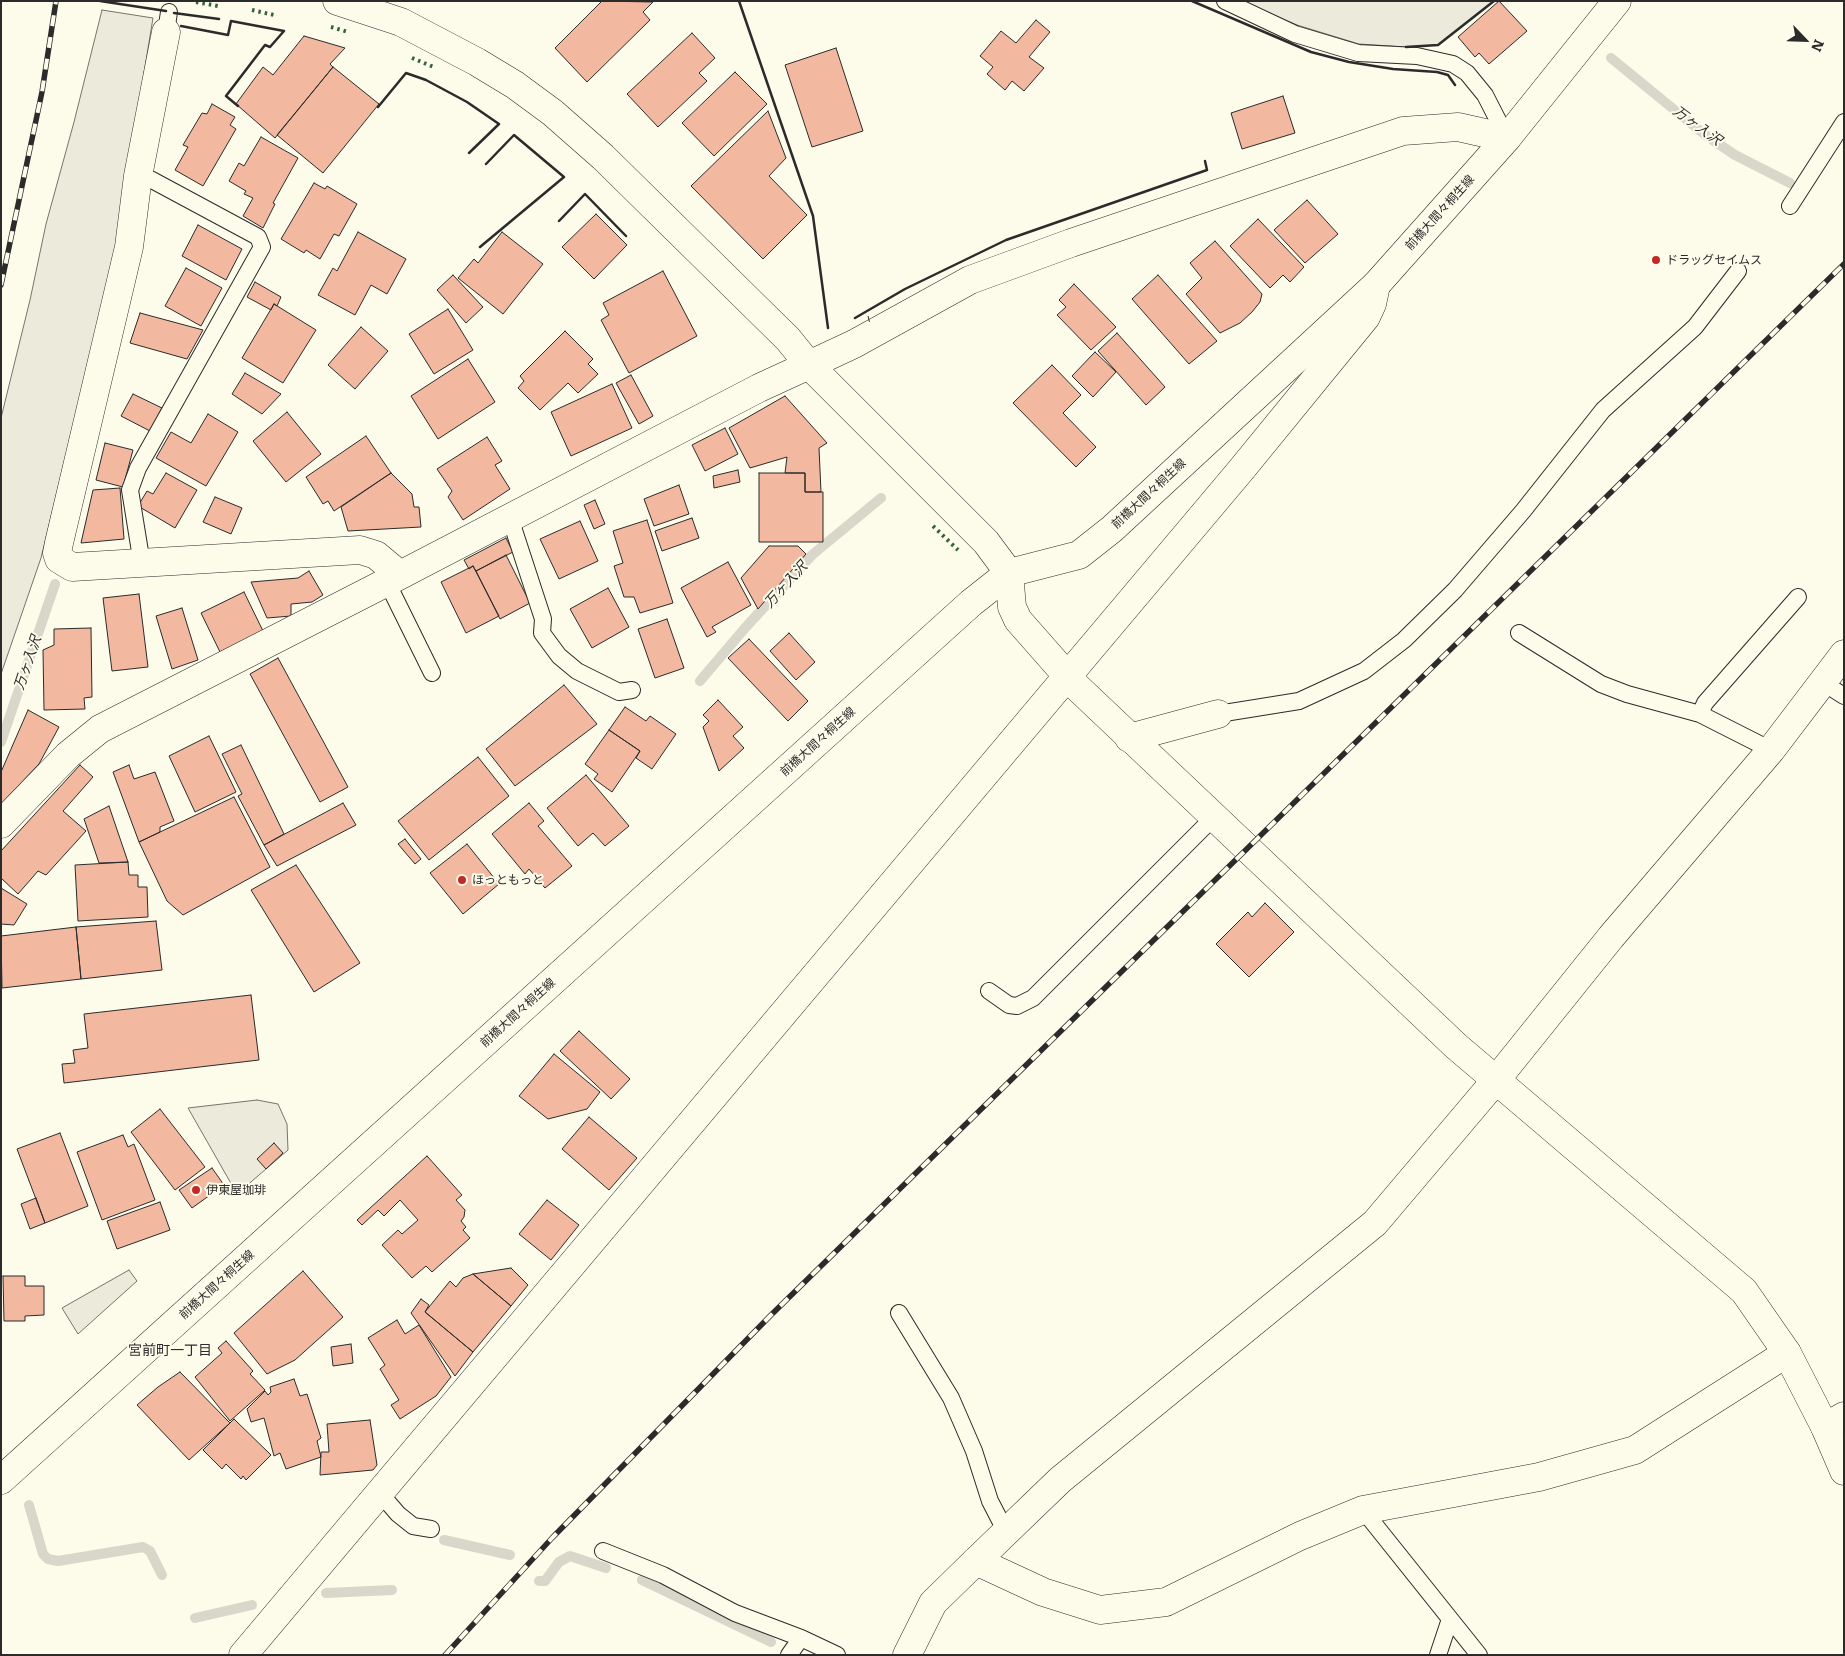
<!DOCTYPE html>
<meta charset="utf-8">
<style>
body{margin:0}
#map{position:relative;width:1845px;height:1656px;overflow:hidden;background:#fdfbea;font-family:Literata,serif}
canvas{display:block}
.frame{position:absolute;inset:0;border:2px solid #2b2b2b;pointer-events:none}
.north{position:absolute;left:1780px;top:15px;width:50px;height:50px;-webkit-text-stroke:4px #fdfbea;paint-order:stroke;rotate:114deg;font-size:14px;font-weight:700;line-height:20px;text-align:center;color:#2b2b2b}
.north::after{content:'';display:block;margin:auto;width:18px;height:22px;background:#2b2b2b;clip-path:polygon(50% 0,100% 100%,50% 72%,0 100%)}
</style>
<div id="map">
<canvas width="1845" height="1656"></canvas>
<div class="frame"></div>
<div class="north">N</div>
</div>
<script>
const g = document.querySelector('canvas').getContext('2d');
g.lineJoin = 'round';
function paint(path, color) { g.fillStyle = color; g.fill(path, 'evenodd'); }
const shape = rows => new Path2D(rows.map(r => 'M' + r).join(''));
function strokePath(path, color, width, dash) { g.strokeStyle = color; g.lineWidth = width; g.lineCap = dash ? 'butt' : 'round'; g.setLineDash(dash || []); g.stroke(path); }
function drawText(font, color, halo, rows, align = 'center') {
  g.font = font + ' Literata,"Noto Sans JP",serif'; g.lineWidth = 4; g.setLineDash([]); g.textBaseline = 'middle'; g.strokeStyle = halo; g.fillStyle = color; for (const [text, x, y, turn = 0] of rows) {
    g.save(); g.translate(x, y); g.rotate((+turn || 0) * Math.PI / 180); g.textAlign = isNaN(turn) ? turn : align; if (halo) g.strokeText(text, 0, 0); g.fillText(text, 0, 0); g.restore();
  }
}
const green = shape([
 [1241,1,1494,1,1438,45,1406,47,1359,44,1297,25,1241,1],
 [102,10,153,18,113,261,41,558,1,674,1,418,30,300,46,224,74,122,102,10],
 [129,1270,137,1281,78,1334,62,1308,129,1270]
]);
paint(green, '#ecebdb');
strokePath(green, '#74746e', 1);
const parking = shape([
 [257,1100,278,1104,287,1124,288,1150,237,1194,188,1108,257,1100]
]);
paint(parking, '#eceadb');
strokePath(parking, '#74746e', 1);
strokePath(shape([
 [1611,58,1704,134,1735,155,1790,183],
 [700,681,745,628,812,555,881,498],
 [1,742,55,584],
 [29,1505,43,1554,48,1559,58,1561,143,1547,150,1551,162,1575],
 [444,1540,510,1555],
 [642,1580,771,1642],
 [539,1581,545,1581,559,1562,570,1556,606,1568],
 [326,1593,392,1590],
 [195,1618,252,1605]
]), '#d8d7c9', 10);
const building = shape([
 [602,1,653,2,643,12,650,20,587,82,555,48,602,1],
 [1499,1,1527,31,1489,64,1479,53,1475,57,1458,37,1499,1],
 [1036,20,1050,32,1029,57,1044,68,1024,91,1012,81,1005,90,987,74,993,67,980,56,1001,31,1016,43,1036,20],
 [692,33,715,58,699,73,707,81,658,127,627,94,692,33],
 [304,36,345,48,330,64,333,67,275,138,236,104,263,67,273,75,304,36],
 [836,48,863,131,812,147,785,65,836,48],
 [333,67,379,104,323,173,277,135,333,67],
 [735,72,767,104,714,156,682,123,735,72],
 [1283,96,1295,133,1242,149,1231,113,1283,96],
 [212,104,235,117,230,125,236,129,203,186,175,170,188,147,183,145,202,113,207,114,212,104],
 [768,111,786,158,769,176,807,215,763,259,691,186,768,111],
 [261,137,298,158,273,203,275,204,263,228,243,216,253,198,244,194,246,191,229,181,239,163,244,166,261,137],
 [314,183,325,189,327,186,357,204,339,236,334,234,320,259,306,250,304,253,281,239,314,183],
 [1307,200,1338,234,1305,263,1274,230,1307,200],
 [596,214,627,245,594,279,562,247,596,214],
 [1258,219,1304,267,1290,282,1283,275,1270,288,1230,246,1258,219],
 [198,225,242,249,226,280,182,256,198,225],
 [358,232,406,259,387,294,371,285,355,315,318,295,333,268,337,271,358,232],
 [502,232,543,264,503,314,458,278,474,259,478,263,502,232],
 [1215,241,1262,294,1260,302,1252,312,1240,323,1220,333,1186,294,1202,278,1190,263,1215,241],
 [186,268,222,288,201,326,165,306,186,268],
 [663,271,697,336,629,373,601,320,609,315,603,303,663,271],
 [453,275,483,307,466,323,437,290,453,275],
 [1158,275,1217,341,1189,364,1132,299,1158,275],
 [255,282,281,297,277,306,274,304,271,310,247,297,255,282],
 [1074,284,1116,327,1091,350,1057,315,1066,307,1059,300,1074,284],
 [274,304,316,330,283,383,242,358,274,304],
 [448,309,473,350,434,374,409,334,448,309],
 [140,313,203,330,187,359,130,343,140,313],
 [361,327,388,351,355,389,328,365,361,327],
 [565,331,593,359,588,364,598,374,578,393,568,383,540,410,518,388,524,381,520,376,565,331],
 [1117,333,1165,387,1146,405,1098,351,1117,333],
 [1095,352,1116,372,1093,397,1072,376,1095,352],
 [468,359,495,402,438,439,411,396,468,359],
 [1052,365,1081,395,1063,413,1096,447,1076,467,1013,403,1052,365],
 [245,373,281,394,262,414,232,394,245,373],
 [631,375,653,416,639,424,616,383,631,375],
 [612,384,632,428,571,456,551,412,612,384],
 [133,394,162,408,150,431,121,416,133,394],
 [785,396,827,443,819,448,821,492,805,492,805,473,785,473,787,457,750,468,729,428,785,396],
 [287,412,321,454,286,482,253,441,287,412],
 [208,414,238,432,206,486,156,458,171,432,191,443,208,414],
 [725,428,738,454,705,471,692,445,725,428],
 [366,436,391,473,334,511,328,501,323,504,306,477,366,436],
 [487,437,502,461,495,465,510,489,463,520,448,497,452,491,437,469,487,437],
 [105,443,133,450,123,487,96,480,105,443],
 [738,470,740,482,714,488,713,476,738,470],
 [166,473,197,490,175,528,138,506,147,491,153,494,166,473],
 [391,473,412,494,414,507,419,507,421,527,348,531,341,507,391,473],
 [759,473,805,473,805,492,823,492,823,542,759,542,759,473],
 [679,485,689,514,654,526,644,499,679,485],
 [120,488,124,539,81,543,93,490,120,488],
 [215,497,242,508,231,534,203,522,215,497],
 [595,500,605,524,594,529,584,505,595,500],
 [692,518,699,538,662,551,655,531,692,518],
 [647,520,673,603,640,613,634,597,624,597,614,566,623,563,613,531,647,520],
 [580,521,598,561,559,579,540,539,580,521],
 [506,538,513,552,476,571,473,566,469,569,464,560,506,538],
 [769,546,798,546,806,554,758,609,741,578,769,546],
 [506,555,530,603,500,619,476,571,506,555],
 [728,562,751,605,712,627,716,632,707,637,681,588,728,562],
 [473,566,499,616,466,633,441,582,473,566],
 [309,571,323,595,312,602,291,604,291,616,267,618,251,582,298,578,309,571],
 [608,588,629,627,592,648,570,609,608,588],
 [244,592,263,631,220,652,201,613,244,592],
 [139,594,148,667,112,671,103,598,139,594],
 [182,608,198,660,172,669,156,616,182,608],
 [667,619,684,668,655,678,638,629,667,619],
 [91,628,92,697,84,698,85,709,44,710,43,650,54,645,54,629,91,628],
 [789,633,815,662,796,680,770,651,789,633],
 [749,639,808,701,788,721,728,658,749,639],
 [278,658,348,787,320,802,250,674,278,658],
 [564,685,597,724,515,786,486,749,564,685],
 [718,700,743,727,733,736,744,748,719,771,703,727,709,721,703,715,718,700],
 [625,707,646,721,650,716,676,734,652,769,636,758,640,751,609,730,625,707],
 [28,710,59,727,39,764,1,804,1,772,28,710],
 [609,730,640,751,612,792,594,779,598,774,585,764,609,730],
 [209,736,236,792,195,812,169,756,209,736],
 [241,745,284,834,264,845,238,796,242,794,222,754,241,745],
 [478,757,509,796,429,860,398,821,478,757],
 [80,765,93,777,63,811,86,831,46,875,38,871,18,894,1,878,1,851,80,765],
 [129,765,134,779,155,772,174,821,160,827,160,832,139,842,113,772,129,765],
 [586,775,629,826,605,846,593,833,578,846,547,808,586,775],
 [234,797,270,867,183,915,167,901,139,842,234,797],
 [343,803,356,825,277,866,264,845,343,803],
 [529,803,544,821,538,826,572,866,545,888,529,869,525,874,492,834,529,803],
 [109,806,128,862,99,863,84,819,109,806],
 [405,839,421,859,415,864,398,844,405,839],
 [467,844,499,884,463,914,430,873,467,844],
 [128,862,129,875,138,875,138,887,147,887,148,917,78,921,75,865,128,862],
 [296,865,360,963,314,992,251,890,296,865],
 [1,888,27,904,14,925,1,924,1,888],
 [1265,903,1294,932,1249,977,1216,944,1248,912,1252,917,1265,903],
 [156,921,162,970,81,979,76,927,156,921],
 [76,927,81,979,2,988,1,936,76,927],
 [251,995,259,1060,64,1083,62,1064,75,1063,73,1050,88,1048,84,1014,251,995],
 [579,1031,630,1079,611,1099,560,1051,579,1031],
 [554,1054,600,1092,587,1109,548,1119,519,1096,554,1054],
 [160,1109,205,1167,175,1190,131,1132,160,1109],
 [589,1117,637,1158,609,1190,562,1149,589,1117],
 [60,1133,88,1206,45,1223,17,1149,60,1133],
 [123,1135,128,1147,134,1144,155,1200,102,1220,77,1152,123,1135],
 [274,1143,283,1153,266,1169,257,1159,274,1143],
 [427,1156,462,1195,456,1200,465,1210,464,1217,461,1221,466,1227,463,1230,470,1238,432,1272,426,1266,412,1278,382,1245,398,1230,402,1234,418,1220,400,1200,384,1216,378,1210,362,1225,357,1220,427,1156],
 [212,1168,224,1185,192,1208,179,1190,212,1168],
 [36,1198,45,1223,30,1229,21,1204,36,1198],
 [547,1200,579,1225,551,1260,519,1234,547,1200],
 [160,1202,170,1230,117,1249,107,1221,160,1202],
 [511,1268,528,1285,511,1306,473,1274,511,1268],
 [303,1271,343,1317,295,1360,267,1374,234,1333,303,1271],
 [473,1274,511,1306,473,1352,425,1312,450,1281,456,1287,463,1278,473,1274],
 [3,1276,25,1276,25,1286,44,1286,44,1315,25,1316,25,1321,4,1321,3,1276],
 [421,1299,429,1305,425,1312,473,1352,455,1376,411,1313,421,1299],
 [397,1320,405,1334,419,1325,451,1377,436,1396,400,1419,391,1405,399,1400,380,1369,385,1365,368,1338,397,1320],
 [226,1341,253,1371,250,1374,265,1390,230,1421,195,1377,222,1353,218,1348,226,1341],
 [351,1344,353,1363,333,1366,331,1347,351,1344],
 [180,1372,230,1423,189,1460,137,1405,158,1387,180,1372],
 [294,1379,300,1396,307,1394,321,1438,317,1441,321,1457,286,1469,280,1453,274,1456,264,1418,251,1422,247,1409,265,1391,268,1395,271,1392,270,1387,294,1379],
 [234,1419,271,1455,246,1480,243,1476,241,1479,226,1464,222,1469,203,1450,234,1419],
 [370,1420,377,1465,373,1470,320,1475,321,1452,329,1452,327,1424,370,1420]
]);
paint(building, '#f2b8a0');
strokePath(building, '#2b2b2b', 1);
const service = shape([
 [1225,1,1295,34,1358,53,1417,56,1453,64,1467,73,1485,95,1507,138],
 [166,32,169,12],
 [138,176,152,180,258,237,262,247,138,468,130,490,142,564],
 [1790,206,1844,122],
 [510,518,543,619,542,633,559,656,577,671,619,692,632,690],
 [387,582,432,673],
 [1519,633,1601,684,1627,694,1700,714,1771,750],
 [1822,682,1844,696],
 [1218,714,1299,701,1364,671,1404,640,1455,590,1523,511,1603,410,1695,327,1738,271],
 [1700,714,1705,703,1798,597],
 [989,991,1009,1005,1017,1006,1033,998,1214,817],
 [899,1313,951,1398,974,1451,990,1501,1006,1532],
 [379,1492,398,1514,413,1526,431,1529],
 [1363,1510,1479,1655],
 [603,1551,663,1575,735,1613,801,1638],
 [789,1655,801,1638,837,1655],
 [1438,1655,1450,1619]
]);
const minor = shape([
 [166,32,138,176,129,247,59,543,57,553,59,559,72,567,360,550,376,555,400,575],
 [1129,738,1218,714],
 [1,824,68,755,100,729,387,582,759,388,809,365],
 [1496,1080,1611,937,1771,750,1844,654],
 [1825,1427,1844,1416],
 [976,1561,1043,1592,1100,1610,1166,1602,1300,1536,1363,1510,1539,1477,1635,1450,1787,1353]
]);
const tertiary = shape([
 [337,1,401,22,477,62,515,85,553,113,603,157,788,339,809,365,986,542,1009,573,1012,607,1018,620,1077,687,1456,1046,1744,1291,1787,1353,1825,1427,1844,1471],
 [809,365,854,344,970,280,1071,243,1403,131,1458,127,1507,138],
 [243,1655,1241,470,1366,317,1372,304,1376,285],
 [907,1655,933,1603,976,1561,1060,1480,1375,1223,1496,1080]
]);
const primary = shape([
 [1,1480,971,603,1009,573,1079,555,1112,529,1376,285,1507,138,1617,1]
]);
strokePath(service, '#2b2b2b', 18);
strokePath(minor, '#2b2b2b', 29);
strokePath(tertiary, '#2b2b2b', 29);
strokePath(primary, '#2b2b2b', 29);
strokePath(service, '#fdfbea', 16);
strokePath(minor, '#fdfbea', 28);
strokePath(tertiary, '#fdfbea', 28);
strokePath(primary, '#fdfbea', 28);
const rail = shape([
 [1,285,42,92,56,1],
 [445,1655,552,1538,771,1315,1844,264]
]);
strokePath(rail, '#2b2b2b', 5.5);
strokePath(rail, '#fdfbea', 4, [11]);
strokePath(shape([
 [196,2,218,6],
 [252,10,274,15],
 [331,27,348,32],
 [412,58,436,68],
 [933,526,958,550]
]), '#34623c', 4, [2.5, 4]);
strokePath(shape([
 [868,316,870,324]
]), '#2b2b2b', 1, [6, 2.5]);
strokePath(shape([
 [100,1,166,11],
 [739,1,813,216,828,328],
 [1192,1,1311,52,1349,62,1393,69,1437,72,1448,75,1455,85],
 [174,13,219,19],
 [181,26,228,35,231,21,284,31,270,47,265,45,226,96,238,106],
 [1406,47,1438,45,1494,1],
 [378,107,406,73,426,80,467,102,499,124,469,153],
 [559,221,585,194,626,236],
 [480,247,564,177,514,135,486,164],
 [855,318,905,289,1006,240,1207,170,1205,161]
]), '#2b2b2b', 2.5);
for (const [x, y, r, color] of [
 [1656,260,5,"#c62828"],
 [462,880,5,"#c62828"],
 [196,1190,5,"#c62828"]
]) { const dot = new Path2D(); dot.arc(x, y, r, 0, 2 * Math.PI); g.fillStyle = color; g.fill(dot); strokePath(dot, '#fdfbea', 2); }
drawText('12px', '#2b2b2b', '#fdfbea', [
 ["前橋大間々桐生線",1440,213,-48],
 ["前橋大間々桐生線",1149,494,-43],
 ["前橋大間々桐生線",818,742,-42],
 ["前橋大間々桐生線",518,1013,-42],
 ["前橋大間々桐生線",217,1285,-42]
]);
drawText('12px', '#2b2b2b', '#fdfbea', [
 ["ドラッグセイムス",1666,260],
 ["ほっともっと",472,880],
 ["伊東屋珈琲",206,1190]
], 'left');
drawText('italic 14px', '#2b2b2b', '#fdfbea', [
 ["万ヶ入沢",1697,126,36],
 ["万ヶ入沢",786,585,-48],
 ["万ヶ入沢",28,663,-71]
]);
drawText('14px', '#2b2b2b', '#fdfbea', [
 ["宮前町一丁目",170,1351]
]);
</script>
